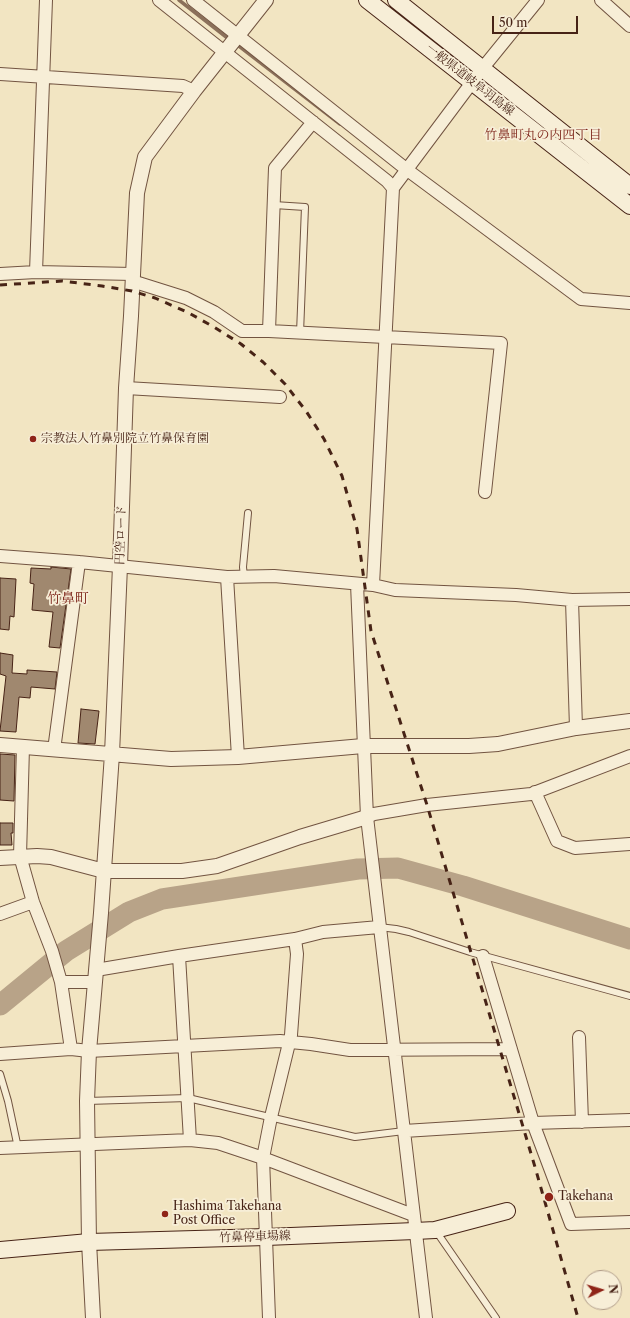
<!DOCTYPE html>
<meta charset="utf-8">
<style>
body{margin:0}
#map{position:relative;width:630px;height:1318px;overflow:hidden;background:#f2e5c2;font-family:"Libre Caslon Text",serif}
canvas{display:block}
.north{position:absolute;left:582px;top:1270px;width:40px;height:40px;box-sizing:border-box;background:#f7eed7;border:1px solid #b19d8a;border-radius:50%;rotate:85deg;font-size:11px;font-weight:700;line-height:16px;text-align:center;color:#472316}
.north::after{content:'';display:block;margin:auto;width:14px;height:18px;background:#8f2418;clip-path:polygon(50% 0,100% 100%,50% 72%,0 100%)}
.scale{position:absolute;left:492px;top:16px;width:86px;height:18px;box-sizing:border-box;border:2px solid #472316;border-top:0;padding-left:5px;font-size:12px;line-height:14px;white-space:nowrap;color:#472316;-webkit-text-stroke:3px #f7eed7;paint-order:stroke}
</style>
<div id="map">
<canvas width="630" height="1318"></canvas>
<div class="north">N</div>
<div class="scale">50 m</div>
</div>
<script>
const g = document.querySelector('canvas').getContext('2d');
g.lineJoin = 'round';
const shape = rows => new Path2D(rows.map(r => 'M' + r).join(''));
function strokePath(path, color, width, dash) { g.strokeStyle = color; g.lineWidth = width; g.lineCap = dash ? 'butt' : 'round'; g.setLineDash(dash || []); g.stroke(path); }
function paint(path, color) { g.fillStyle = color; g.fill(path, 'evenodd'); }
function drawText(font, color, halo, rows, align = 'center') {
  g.font = font + ' "Libre Caslon Text","Noto Serif JP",serif'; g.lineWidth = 3.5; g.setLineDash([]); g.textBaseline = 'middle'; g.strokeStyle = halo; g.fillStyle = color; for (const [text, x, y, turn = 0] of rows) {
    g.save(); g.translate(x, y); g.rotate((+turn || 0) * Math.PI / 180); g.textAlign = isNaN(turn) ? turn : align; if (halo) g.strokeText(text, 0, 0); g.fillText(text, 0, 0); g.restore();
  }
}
strokePath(shape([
 [179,0,230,40],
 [235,43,340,124]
]), '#8b705a', 3.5);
strokePath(shape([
 [0,1005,66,951,129,912,162,899,358,869,398,868,463,886,630,939]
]), '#b8a388', 21);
const building = shape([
 [51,567,71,569,60,648,49,647,53,612,32,610,34,584,30,583,31,568,51,569,51,567],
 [0,578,16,579,14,617,10,616,9,630,0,629,0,578],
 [0,653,13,655,12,673,27,674,27,670,57,672,55,689,31,687,30,698,19,697,16,732,0,731,6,676,0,674,0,653],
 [81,709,99,711,95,744,78,743,81,709],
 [0,754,15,755,14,801,0,800,0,754],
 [0,823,13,823,13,833,11,833,12,845,0,845,0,823]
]);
paint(building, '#a0886f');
strokePath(building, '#472316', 1);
const service = shape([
 [274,205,305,207,300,333],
 [244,577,243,567,248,513],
 [379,927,396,929,409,932,470,952,630,996],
 [0,1074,8,1101,18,1148],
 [87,1101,188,1098,355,1137,404,1131],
 [436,1231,496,1318]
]);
const minor = shape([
 [159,0,387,181,393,188],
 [193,0,406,169,581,299,630,303],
 [601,0,630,26],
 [0,74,183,86,194,91],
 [313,122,275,168,269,331,501,343,485,492],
 [36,272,46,0],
 [0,274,36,272,133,274],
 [132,281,186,298,214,312,242,331,269,331],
 [126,388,280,397],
 [0,556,79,562,227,577,274,576,373,585,395,590,516,595,572,600,630,599],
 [227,577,238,757],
 [357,584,367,817,426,1318],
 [373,585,393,188,482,69,538,0],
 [572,600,576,728],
 [23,747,20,856,33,902,52,951,61,982,71,1049,89,1051,280,1041,311,1044,350,1050,511,1049],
 [54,750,79,562],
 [535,792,557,841,575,848,630,844],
 [367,817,374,814,427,805,531,794,630,756],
 [0,914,33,902],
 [179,956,190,1140],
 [483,956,533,1123,571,1224,630,1222],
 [96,970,179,956,295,939,323,932,379,927],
 [61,982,95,982],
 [579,1037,582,1122],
 [0,1054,71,1049],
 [404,1131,533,1123,630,1120],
 [0,1148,190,1140,218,1143,263,1158,413,1215],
 [269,1318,263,1158,271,1117,291,1035,297,954,295,939]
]);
const tertiary = shape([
 [0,745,171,759,238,757,363,746,469,746,498,744,576,728,630,721],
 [0,858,37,856,51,857,104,871,182,871,217,866,300,837,367,817],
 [93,1318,89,1242,87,1101,89,1051,101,913,112,754,120,566,126,388,131,316,137,193,145,157,194,91,266,0]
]);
const secondary = shape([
 [367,0,630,206],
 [396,0,630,186],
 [0,1250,89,1242,266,1237,415,1231,435,1230,507,1211]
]);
strokePath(service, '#725441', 8);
strokePath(minor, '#725441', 14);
strokePath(tertiary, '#725441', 16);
strokePath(secondary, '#472316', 18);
strokePath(service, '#f7eed7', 6);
strokePath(minor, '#f7eed7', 12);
strokePath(tertiary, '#f7eed7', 14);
strokePath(secondary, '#f7eed7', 16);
strokePath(shape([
 [0,285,62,281,102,286,132,291,155,298,187,312,214,327,241,344,263,362,285,384,306,411,324,439,342,476,357,529,371,631,427,805,535,1167,578,1318]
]), '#472316', 3, [7, 7]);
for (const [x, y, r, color] of [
 [33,439,4,"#8f2418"],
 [549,1197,5,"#8f2418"],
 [165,1214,4,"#8f2418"]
]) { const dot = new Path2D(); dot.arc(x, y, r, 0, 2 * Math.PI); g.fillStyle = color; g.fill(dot); strokePath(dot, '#f7eed7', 1.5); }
drawText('12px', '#472316', '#f7eed7', [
 ["一般県道岐阜羽島線",470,80,38],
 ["円空ロード",121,535,-88],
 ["竹鼻停車場線",255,1237,-2]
]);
drawText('12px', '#472316', '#f7eed7', [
 ["宗教法人竹鼻別院立竹鼻保育園",41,439],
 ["Takehana",558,1197],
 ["Hashima Takehana",173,1207],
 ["Post Office",173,1221]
], 'left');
drawText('13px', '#7a1f14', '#f7eed7', [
 ["竹鼻町丸の内四丁目",543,135]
]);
drawText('14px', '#7a1f14', '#f7eed7', [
 ["竹鼻町",68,599]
]);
</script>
